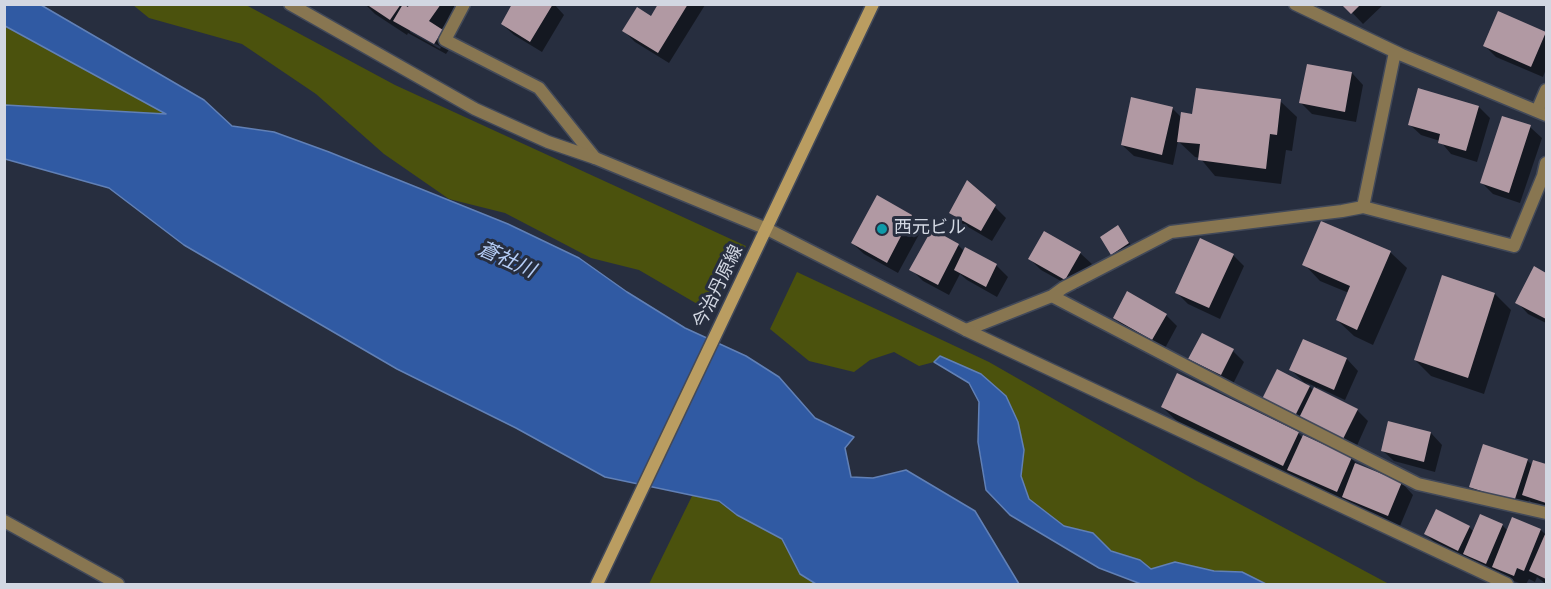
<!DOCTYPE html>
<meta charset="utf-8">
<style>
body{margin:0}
#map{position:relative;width:1551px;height:589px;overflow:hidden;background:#272e3f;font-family:"Nunito Sans",sans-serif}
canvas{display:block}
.frame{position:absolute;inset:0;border:6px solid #d2d7e2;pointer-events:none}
</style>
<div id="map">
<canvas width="1551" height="589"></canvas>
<div class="frame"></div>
</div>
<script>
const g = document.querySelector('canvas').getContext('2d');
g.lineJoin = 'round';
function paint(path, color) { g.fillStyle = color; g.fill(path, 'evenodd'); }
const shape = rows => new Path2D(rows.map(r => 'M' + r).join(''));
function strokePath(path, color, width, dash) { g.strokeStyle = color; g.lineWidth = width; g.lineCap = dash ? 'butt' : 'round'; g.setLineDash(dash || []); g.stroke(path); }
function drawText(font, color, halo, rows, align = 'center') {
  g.font = font + ' "Nunito Sans","Noto Sans JP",sans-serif'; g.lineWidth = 6; g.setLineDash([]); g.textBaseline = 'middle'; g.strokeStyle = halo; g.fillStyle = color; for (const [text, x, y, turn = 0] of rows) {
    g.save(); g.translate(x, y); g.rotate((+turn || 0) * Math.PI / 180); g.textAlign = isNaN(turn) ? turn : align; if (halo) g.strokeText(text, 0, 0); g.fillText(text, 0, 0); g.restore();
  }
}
paint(shape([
 [133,5,246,5,395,85,746,246,711,312,639,270,591,258,505,213,449,199,384,154,316,94,242,44,149,18],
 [4,26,82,67,168,114,5,105],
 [797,272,989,362,1195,480,1389,584,1266,584,1242,572,1214,571,1175,562,1151,569,1140,560,1111,551,1093,533,1064,526,1029,499,1021,476,1024,450,1018,422,940,356,934,362,919,366,894,352,870,360,854,372,809,361,770,329],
 [703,490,737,515,774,523,800,574,816,584,649,584,692,496]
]), '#4b520d');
const water = shape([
 [4,5,41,5,204,100,232,126,274,132,329,152,508,224,579,258,627,292,685,328,746,356,779,377,815,418,854,437,845,448,851,477,873,478,906,470,975,511,1019,584,816,584,800,574,782,539,737,515,719,501,605,477,516,428,397,369,184,245,109,188,5,159,5,105,166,114,5,26,4,5],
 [940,356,981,374,1006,396,1018,422,1024,450,1021,476,1029,499,1064,526,1093,533,1111,551,1140,560,1151,569,1175,562,1214,571,1242,572,1266,584,1141,584,1099,568,1010,515,986,490,978,442,979,402,969,383,934,362,940,356]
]);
paint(water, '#305aa3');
strokePath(water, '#6180b6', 1.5);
paint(shape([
 [365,4,460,4,441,30,454,42,446,54,408,33,407,35,375,14],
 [410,29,441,47,440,49,410,32],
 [514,4,554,4,564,15,542,52,514,35,502,24],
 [659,4,705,5,669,63,635,42,624,31,651,18],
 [1344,4,1384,4,1363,24],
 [1499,13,1546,34,1546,69,1543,77,1496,57,1485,46],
 [1352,73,1363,85,1356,122,1312,114,1301,103],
 [1280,101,1297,117,1292,151,1286,150,1281,184,1215,176,1200,158,1195,157,1178,141,1173,165,1134,156,1122,145,1172,108,1182,118],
 [1479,107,1490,118,1477,162,1451,154,1440,141,1421,135,1409,124],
 [1530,127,1542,138,1520,203,1493,194,1482,183],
 [994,206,1006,218,992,241,963,224,951,213],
 [912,216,923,227,898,273,864,254,852,243],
 [1118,227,1134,249,1118,260,1102,238],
 [932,231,959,246,965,252,966,249,996,265,1008,277,997,297,967,280,960,274,949,295,923,281,911,269],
 [1390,252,1407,268,1373,345,1354,336,1337,320,1349,293,1320,281,1304,264],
 [1080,253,1092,264,1077,290,1041,270,1030,259],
 [1233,255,1244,266,1220,319,1188,304,1177,293],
 [1535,268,1546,274,1546,323,1528,314,1517,302],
 [1443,277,1495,294,1511,310,1484,394,1431,376,1415,360],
 [1166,315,1177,326,1164,350,1126,329,1114,318],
 [1304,341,1347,359,1358,371,1345,400,1317,387,1315,390,1357,410,1368,421,1355,450,1275,410,1306,384,1291,370],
 [1305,382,1316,387,1314,391],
 [1233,351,1244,362,1232,386,1202,370,1190,359],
 [1162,407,1298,433,1303,438,1351,458,1359,466,1402,483,1413,495,1400,526,1355,508,1348,501,1299,481,1179,423],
 [1431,433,1442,445,1435,472,1394,461,1382,450],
 [1527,460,1533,466,1534,462,1546,466,1546,510,1535,506,1529,500,1525,512,1482,498,1471,487],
 [1513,519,1541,530,1546,535,1546,584,1537,577,1535,582,1529,579,1526,584,1522,584,1505,578,1498,571,1497,574,1476,565,1470,559,1469,561,1437,545,1426,534,1469,527,1474,532,1502,525,1508,531]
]), '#0007');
paint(shape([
 [366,4,401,4,390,20],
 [403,4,408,7,409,4,441,4,429,21,443,30,434,44,393,21],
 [512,4,553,4,530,42,501,24],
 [658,4,688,4,658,53,622,31,637,7,651,16],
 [1341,4,1361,4,1351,14],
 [1498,11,1546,32,1531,67,1483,46],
 [1307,64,1352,72,1345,112,1299,103],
 [1196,88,1281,99,1277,135,1270,134,1266,169,1198,160,1200,144,1177,142,1181,112,1192,114],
 [1418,88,1479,106,1466,151,1438,143,1440,134,1408,125],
 [1131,97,1173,107,1162,155,1121,145],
 [1502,116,1531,125,1509,193,1480,183],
 [967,180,996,205,981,231,949,213],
 [877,195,912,215,887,263,851,243],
 [1321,221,1391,251,1357,330,1336,320,1350,286,1302,265],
 [1118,225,1129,243,1111,255,1100,237],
 [932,229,959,244,938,285,909,270],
 [1044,231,1081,252,1065,280,1028,259],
 [1200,238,1234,254,1209,308,1175,293],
 [965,247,997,264,986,287,954,270],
 [1534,266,1546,273,1546,319,1515,303],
 [1442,275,1495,293,1468,378,1414,360],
 [1127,291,1167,314,1152,340,1113,318],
 [1202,333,1234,349,1221,375,1188,359],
 [1303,339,1347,358,1334,390,1289,370],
 [1277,369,1310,386,1295,416,1262,399],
 [1177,373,1299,432,1283,466,1161,407],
 [1314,387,1358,409,1343,439,1299,418],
 [1388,421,1431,432,1424,462,1381,451],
 [1303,435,1352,457,1337,492,1287,470],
 [1483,444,1528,459,1514,502,1469,487],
 [1533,460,1546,464,1546,503,1522,495],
 [1355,463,1402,482,1388,516,1342,497],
 [1436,509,1470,526,1458,551,1424,534],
 [1480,514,1503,524,1486,564,1463,554],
 [1512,517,1541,529,1524,571,1517,568,1514,576,1492,567],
 [1546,532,1546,579,1529,571]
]), '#b199a3');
const minor = shape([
 [464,4,445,40,539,88,595,158],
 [1295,4,1402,55,1546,115],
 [1537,111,1546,90],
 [1363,207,1395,52],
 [1052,296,1234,391,1418,484,1546,513],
 [966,330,1052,296,1063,288,1171,232,1342,211,1363,207,1514,246,1543,176,1546,163],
 [4,521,118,584]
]);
const tertiary = shape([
 [290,4,475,109,548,142,595,158,767,229,966,330,1507,584]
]);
const secondary = shape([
 [597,584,873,4]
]);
strokePath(minor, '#424959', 15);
strokePath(tertiary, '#424959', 15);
strokePath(secondary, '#424959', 15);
strokePath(minor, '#887651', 12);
strokePath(tertiary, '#887651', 12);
strokePath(secondary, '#ba9d61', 12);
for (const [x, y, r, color] of [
 [882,229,6,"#0f9aa8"]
]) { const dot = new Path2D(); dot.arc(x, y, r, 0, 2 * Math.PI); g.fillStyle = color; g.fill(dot); strokePath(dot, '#272e3f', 2); }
drawText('18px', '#d2d7e2', '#272e3f', [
 ["西元ビル",894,229]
], 'left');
drawText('18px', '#d2d7e2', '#272e3f', [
 ["今治丹原線",719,287,-64]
]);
drawText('italic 20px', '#b5cdf6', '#272e3f', [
 ["蒼社川",506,261,24]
]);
</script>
